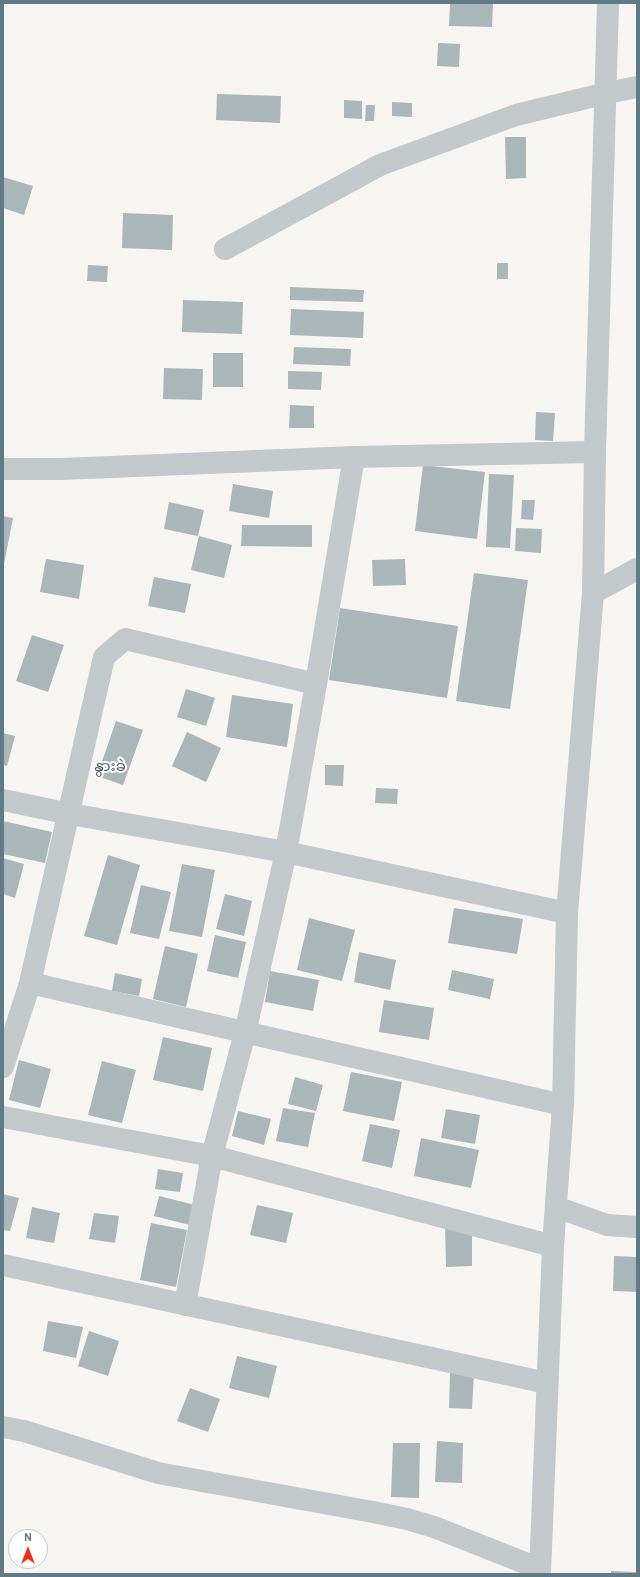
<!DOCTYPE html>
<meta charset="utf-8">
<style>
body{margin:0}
#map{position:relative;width:640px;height:1577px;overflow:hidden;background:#f6f5f1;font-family:Overpass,sans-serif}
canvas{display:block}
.frame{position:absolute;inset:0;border:4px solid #627a85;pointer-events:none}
.north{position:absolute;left:8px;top:1529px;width:40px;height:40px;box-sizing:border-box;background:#fff;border:1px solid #c0cace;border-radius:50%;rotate:0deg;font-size:11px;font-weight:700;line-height:16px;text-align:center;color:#627a85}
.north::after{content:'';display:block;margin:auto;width:14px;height:18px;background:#f32e14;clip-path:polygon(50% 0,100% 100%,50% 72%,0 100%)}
</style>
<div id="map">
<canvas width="640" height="1577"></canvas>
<div class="frame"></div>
<div class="north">N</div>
</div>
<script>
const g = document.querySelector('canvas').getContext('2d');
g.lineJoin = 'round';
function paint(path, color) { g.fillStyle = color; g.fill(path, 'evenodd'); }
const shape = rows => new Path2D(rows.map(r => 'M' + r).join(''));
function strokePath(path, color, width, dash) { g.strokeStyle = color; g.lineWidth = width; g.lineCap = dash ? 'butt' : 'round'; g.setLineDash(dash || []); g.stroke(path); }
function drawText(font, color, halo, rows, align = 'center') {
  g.font = font + ' Overpass,"Noto Sans Myanmar",sans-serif'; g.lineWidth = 4; g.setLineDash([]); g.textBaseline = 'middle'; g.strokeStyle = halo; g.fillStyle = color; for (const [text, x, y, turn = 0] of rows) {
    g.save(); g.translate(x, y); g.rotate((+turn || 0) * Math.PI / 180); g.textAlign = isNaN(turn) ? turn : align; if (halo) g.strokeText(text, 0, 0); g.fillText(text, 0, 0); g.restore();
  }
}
paint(shape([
 [450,3,493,3,492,27,449,26],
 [438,43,460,44,459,67,437,66],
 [217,94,281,96,280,123,216,120],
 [344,100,362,101,362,119,344,118],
 [392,102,412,103,412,117,392,116],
 [366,105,375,105,374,121,365,121],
 [505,137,526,137,526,178,506,179],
 [3,177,33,186,24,215,3,208],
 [123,213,173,215,172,250,122,248],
 [497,263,508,263,508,279,497,279],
 [88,265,108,266,107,282,87,281],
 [290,287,364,290,363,302,290,300],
 [183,300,243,302,242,334,182,332],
 [291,309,364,312,363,338,290,335],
 [294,347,351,349,350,366,293,364],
 [213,353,243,353,243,387,213,387],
 [164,368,203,369,202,400,163,399],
 [288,371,322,372,321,390,288,389],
 [290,405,314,406,314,428,289,428],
 [536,412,555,413,553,441,535,440],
 [423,465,485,472,477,539,415,531],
 [489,474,514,475,510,548,486,547],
 [233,484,273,491,269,518,229,511],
 [522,500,535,500,533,520,521,519],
 [169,502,204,510,198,536,164,529],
 [3,516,13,518,4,564,3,564],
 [242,525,312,525,312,547,241,546],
 [516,528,542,529,541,553,515,551],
 [199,536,232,545,224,578,191,570],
 [46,559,84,565,79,599,40,592],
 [405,559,406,585,373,586,372,560],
 [474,573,528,580,510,709,456,701],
 [154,577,191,584,185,613,148,606],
 [340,608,458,626,447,698,329,680],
 [32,635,64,645,48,692,16,681],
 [186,689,215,698,206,726,177,717],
 [232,695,293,704,287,747,226,737],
 [116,721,143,730,123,785,97,776],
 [187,732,221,748,206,782,172,766],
 [3,733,15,736,7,766,3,765],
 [325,765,344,765,343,786,325,785],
 [376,788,398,789,397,804,375,803],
 [3,821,52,832,45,863,3,854],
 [108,855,140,865,117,945,84,936],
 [3,858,24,864,15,898,3,894],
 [182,864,215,870,202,937,169,931],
 [141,885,171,892,159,939,130,933],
 [225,894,252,901,244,936,216,929],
 [454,908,523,919,517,954,448,943],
 [309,918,355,930,342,981,297,970],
 [215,935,246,942,238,978,207,971],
 [165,946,198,954,186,1007,153,999],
 [359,952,396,960,390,990,354,982],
 [452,970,494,979,490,999,448,990],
 [270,971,319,980,313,1011,265,1002],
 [115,973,142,979,139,996,112,991],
 [384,1000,434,1008,429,1040,379,1032],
 [163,1037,212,1048,203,1091,153,1080],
 [19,1060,51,1069,40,1108,9,1100],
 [102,1061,136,1070,122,1123,88,1115],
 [351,1072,402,1082,394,1121,343,1111],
 [295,1077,323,1085,316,1111,288,1104],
 [283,1108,315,1113,308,1147,276,1141],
 [446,1109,480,1115,475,1144,441,1138],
 [238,1111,271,1119,264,1145,232,1136],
 [370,1124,400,1130,392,1168,362,1161],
 [421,1138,479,1150,471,1188,414,1176],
 [158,1169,183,1173,180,1192,155,1189],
 [3,1194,19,1198,10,1231,3,1230],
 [159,1196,195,1205,190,1225,154,1216],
 [257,1205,293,1213,286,1243,250,1235],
 [32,1207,60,1213,54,1243,26,1238],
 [94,1213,119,1216,115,1243,89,1239],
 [151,1223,187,1230,176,1287,140,1280],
 [445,1225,472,1225,472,1266,446,1267],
 [614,1256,637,1257,637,1292,613,1291],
 [48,1321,83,1327,76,1358,43,1351],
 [89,1331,119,1341,108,1376,78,1366],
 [237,1356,277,1366,269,1398,229,1388],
 [450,1372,474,1373,472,1409,449,1408],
 [190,1388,220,1399,208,1432,177,1421],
 [437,1441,463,1443,462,1483,435,1482],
 [393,1443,420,1443,419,1498,391,1497],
 [611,1571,637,1572,637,1574,611,1574]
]), '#abb6b9');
strokePath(shape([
 [225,249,380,165,516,115,607,93,637,87],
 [3,469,62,469,354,457,595,452],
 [593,593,637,569],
 [3,800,70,814,286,852,567,913],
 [30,983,563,1105],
 [3,1067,30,983,104,657,125,639,316,684],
 [3,1117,212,1156,553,1246],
 [556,1207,607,1225,637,1227],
 [3,1265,547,1383],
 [185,1305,212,1156,245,1033,286,852,316,684,354,457],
 [3,1427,24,1431,158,1473,373,1512,407,1519,434,1527,540,1569],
 [540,1574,553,1246,563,1105,567,913,593,593,595,452,608,3]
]), '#c3c8ca', 22);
drawText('15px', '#50616a', '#fff', [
 ["နွားခဲ",110,768]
]);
</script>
